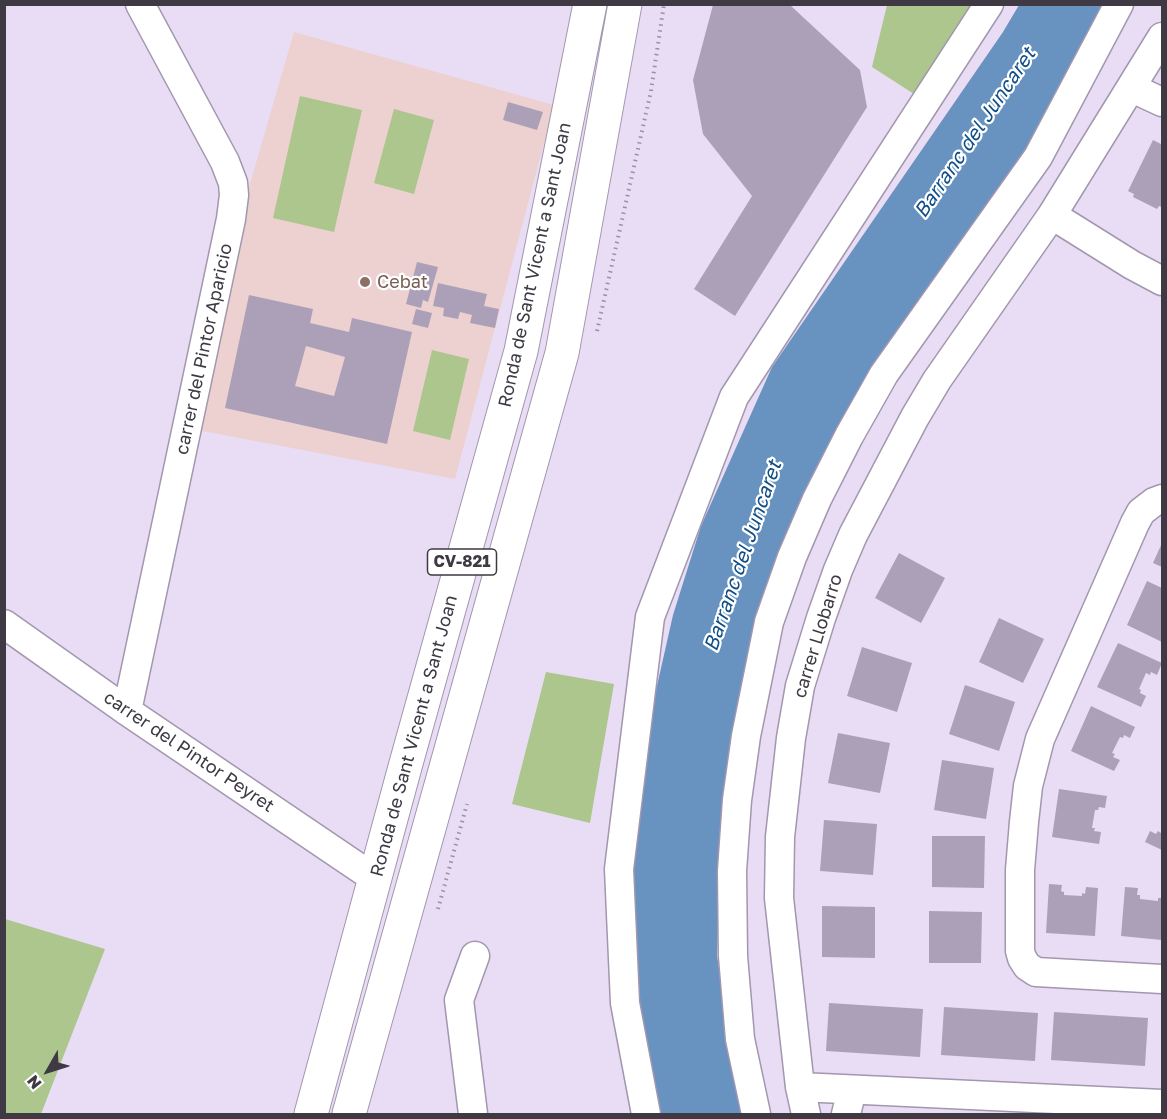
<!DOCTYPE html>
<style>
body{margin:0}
#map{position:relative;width:1167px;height:1119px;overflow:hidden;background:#e9dcf5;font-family:"Golos Text",sans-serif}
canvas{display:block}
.frame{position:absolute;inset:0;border:6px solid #3e3943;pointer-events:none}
.north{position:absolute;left:18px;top:1041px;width:60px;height:60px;-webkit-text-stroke:4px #fff;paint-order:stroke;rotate:231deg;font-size:16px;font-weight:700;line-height:24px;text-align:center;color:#3e3943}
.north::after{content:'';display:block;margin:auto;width:21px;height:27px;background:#3e3943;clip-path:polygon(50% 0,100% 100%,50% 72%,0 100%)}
</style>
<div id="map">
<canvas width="1167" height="1119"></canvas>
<div class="frame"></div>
<div class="north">N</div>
</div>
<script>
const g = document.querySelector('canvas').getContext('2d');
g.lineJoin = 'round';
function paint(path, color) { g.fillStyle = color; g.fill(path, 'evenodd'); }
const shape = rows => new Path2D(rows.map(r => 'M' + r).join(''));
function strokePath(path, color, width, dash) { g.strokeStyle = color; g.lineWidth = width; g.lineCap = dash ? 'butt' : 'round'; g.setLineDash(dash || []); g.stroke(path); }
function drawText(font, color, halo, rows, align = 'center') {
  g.font = font + ' "Golos Text",sans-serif'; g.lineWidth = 4.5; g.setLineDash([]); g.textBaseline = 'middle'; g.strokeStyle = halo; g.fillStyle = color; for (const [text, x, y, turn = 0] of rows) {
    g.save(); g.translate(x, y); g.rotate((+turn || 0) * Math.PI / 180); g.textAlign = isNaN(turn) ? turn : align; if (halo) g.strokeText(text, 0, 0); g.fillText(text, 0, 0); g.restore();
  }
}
paint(shape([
 [294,32,554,105,455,479,192,429,247,194]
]), '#ecd1d0');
paint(shape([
 [887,5,974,5,914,94,872,67],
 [300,96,362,110,334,232,273,218],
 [394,109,434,120,414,194,374,183],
 [432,350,469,359,450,440,413,431],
 [546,672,614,684,590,823,512,804],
 [5,919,105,949,41,1114,5,1114]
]), '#acc68d');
paint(shape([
 [1019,5,1113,5,1004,185,896,331,840,425,754,634,738,702,721,826,717,955,741,1114,656,1114,636,1011,633,914,634,820,652,708,673,615,701,526,772,367,1003,32]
]), '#6892c0');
paint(shape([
 [713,5,790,5,860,70,867,107,735,316,694,289,752,196,703,134,693,80],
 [508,102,543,112,537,130,503,120],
 [1153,140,1161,144,1162,140,1162,207,1159,206,1157,209,1133,197,1134,194,1128,191],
 [417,262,438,267,428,302,423,300,421,308,406,304],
 [438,283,487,294,484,306,499,309,495,328,470,323,472,315,460,312,458,319,443,316,444,308,433,306],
 [249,295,313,309,310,323,349,332,352,318,412,332,387,444,225,408],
 [306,346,345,357,334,396,295,386],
 [416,309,432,313,428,328,412,324],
 [1162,543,1162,567,1153,563],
 [899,553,945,578,921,623,875,598],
 [1147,581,1162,588,1162,642,1127,625],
 [999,618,1044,639,1023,683,979,662],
 [1118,643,1162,663,1157,675,1151,672,1150,675,1146,673,1139,689,1141,690,1140,693,1146,696,1141,707,1097,687],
 [862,647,912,663,897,712,847,696],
 [965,685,1015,702,999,751,949,734],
 [1091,706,1135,727,1130,738,1124,735,1123,738,1120,737,1112,753,1115,754,1113,757,1120,760,1114,771,1071,751],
 [838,733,890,743,880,793,828,783],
 [942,760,994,768,986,819,934,810],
 [1059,789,1107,796,1105,808,1099,807,1098,810,1095,810,1092,828,1095,828,1094,831,1101,832,1099,844,1052,837],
 [824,820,877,824,873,875,820,871],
 [1162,829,1162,850,1145,842,1150,831,1156,834,1158,831,1161,833],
 [932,836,985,836,984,888,932,887],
 [1049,884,1062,885,1061,891,1064,892,1064,895,1082,896,1082,893,1085,894,1086,887,1098,888,1095,936,1046,933],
 [1125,887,1138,888,1137,895,1140,895,1140,899,1158,901,1158,898,1162,898,1162,940,1121,936],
 [822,906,875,907,875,958,822,957],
 [929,911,982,912,981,963,929,963],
 [829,1003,923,1009,920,1057,826,1051],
 [944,1007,1038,1013,1035,1061,941,1055],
 [1054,1012,1148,1018,1145,1066,1051,1060]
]), '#aca0b8');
const minor = shape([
 [1132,88,1162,102],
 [1052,215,1132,265,1162,281],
 [1162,499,1154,502,1141,512,1135,523,1040,739,1028,786,1024,822,1020,870,1020,951,1022,958,1027,966,1036,972,1162,979],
 [4,624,127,711,374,878],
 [127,711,231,219,234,195,233,183,225,162,140,4],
 [800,1087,1162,1104],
 [473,1114,459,1000,475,956],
 [646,1114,625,1003,619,869,650,617,734,397,989,4],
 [756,1114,740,1039,733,956,732,871,737,800,746,736,769,622,792,557,817,499,849,436,884,374,1038,157,1119,4],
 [806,1114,800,1087,779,898,780,837,791,738,800,686,821,618,838,570,853,535,915,417,937,380,1052,215,1162,37],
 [846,1114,852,1090]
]);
const major = shape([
 [311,1114,405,767,521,351,590,4],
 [349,1114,562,353,625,4]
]);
strokePath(minor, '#a297ae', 31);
strokePath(major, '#a297ae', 35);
strokePath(shape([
 [597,331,651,91,664,4],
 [438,909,467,804]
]), '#9a91a3', 4, [1.5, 4.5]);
strokePath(minor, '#fff', 28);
strokePath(major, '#fff', 33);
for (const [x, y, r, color] of [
 [365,282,6,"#8d6e63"]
]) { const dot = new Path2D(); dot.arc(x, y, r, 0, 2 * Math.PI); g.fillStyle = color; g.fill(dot); strokePath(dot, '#fff', 2); }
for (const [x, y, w] of [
 [462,562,69]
]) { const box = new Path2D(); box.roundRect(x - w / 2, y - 13, w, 26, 4.5); g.fillStyle = '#fff'; g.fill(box); strokePath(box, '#3e3943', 1.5); }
drawText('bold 16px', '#3e3943', null, [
 ["CV-821",462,562]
]);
drawText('18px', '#3e3943', '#fff', [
 ["Ronda de Sant Vicent a Sant Joan",535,265,-78],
 ["carrer del Pintor Aparicio",204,349,-78],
 ["carrer Llobarro",818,636,-73],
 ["Ronda de Sant Vicent a Sant Joan",414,736,-75],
 ["carrer del Pintor Peyret",189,752,34]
]);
drawText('18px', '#785e54', '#fff', [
 ["Cebat",377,282]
], 'left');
drawText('italic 20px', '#104e87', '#fff', [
 ["Barranc del Juncaret",975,133,-56],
 ["Barranc del Juncaret",743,556,-71]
]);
</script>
